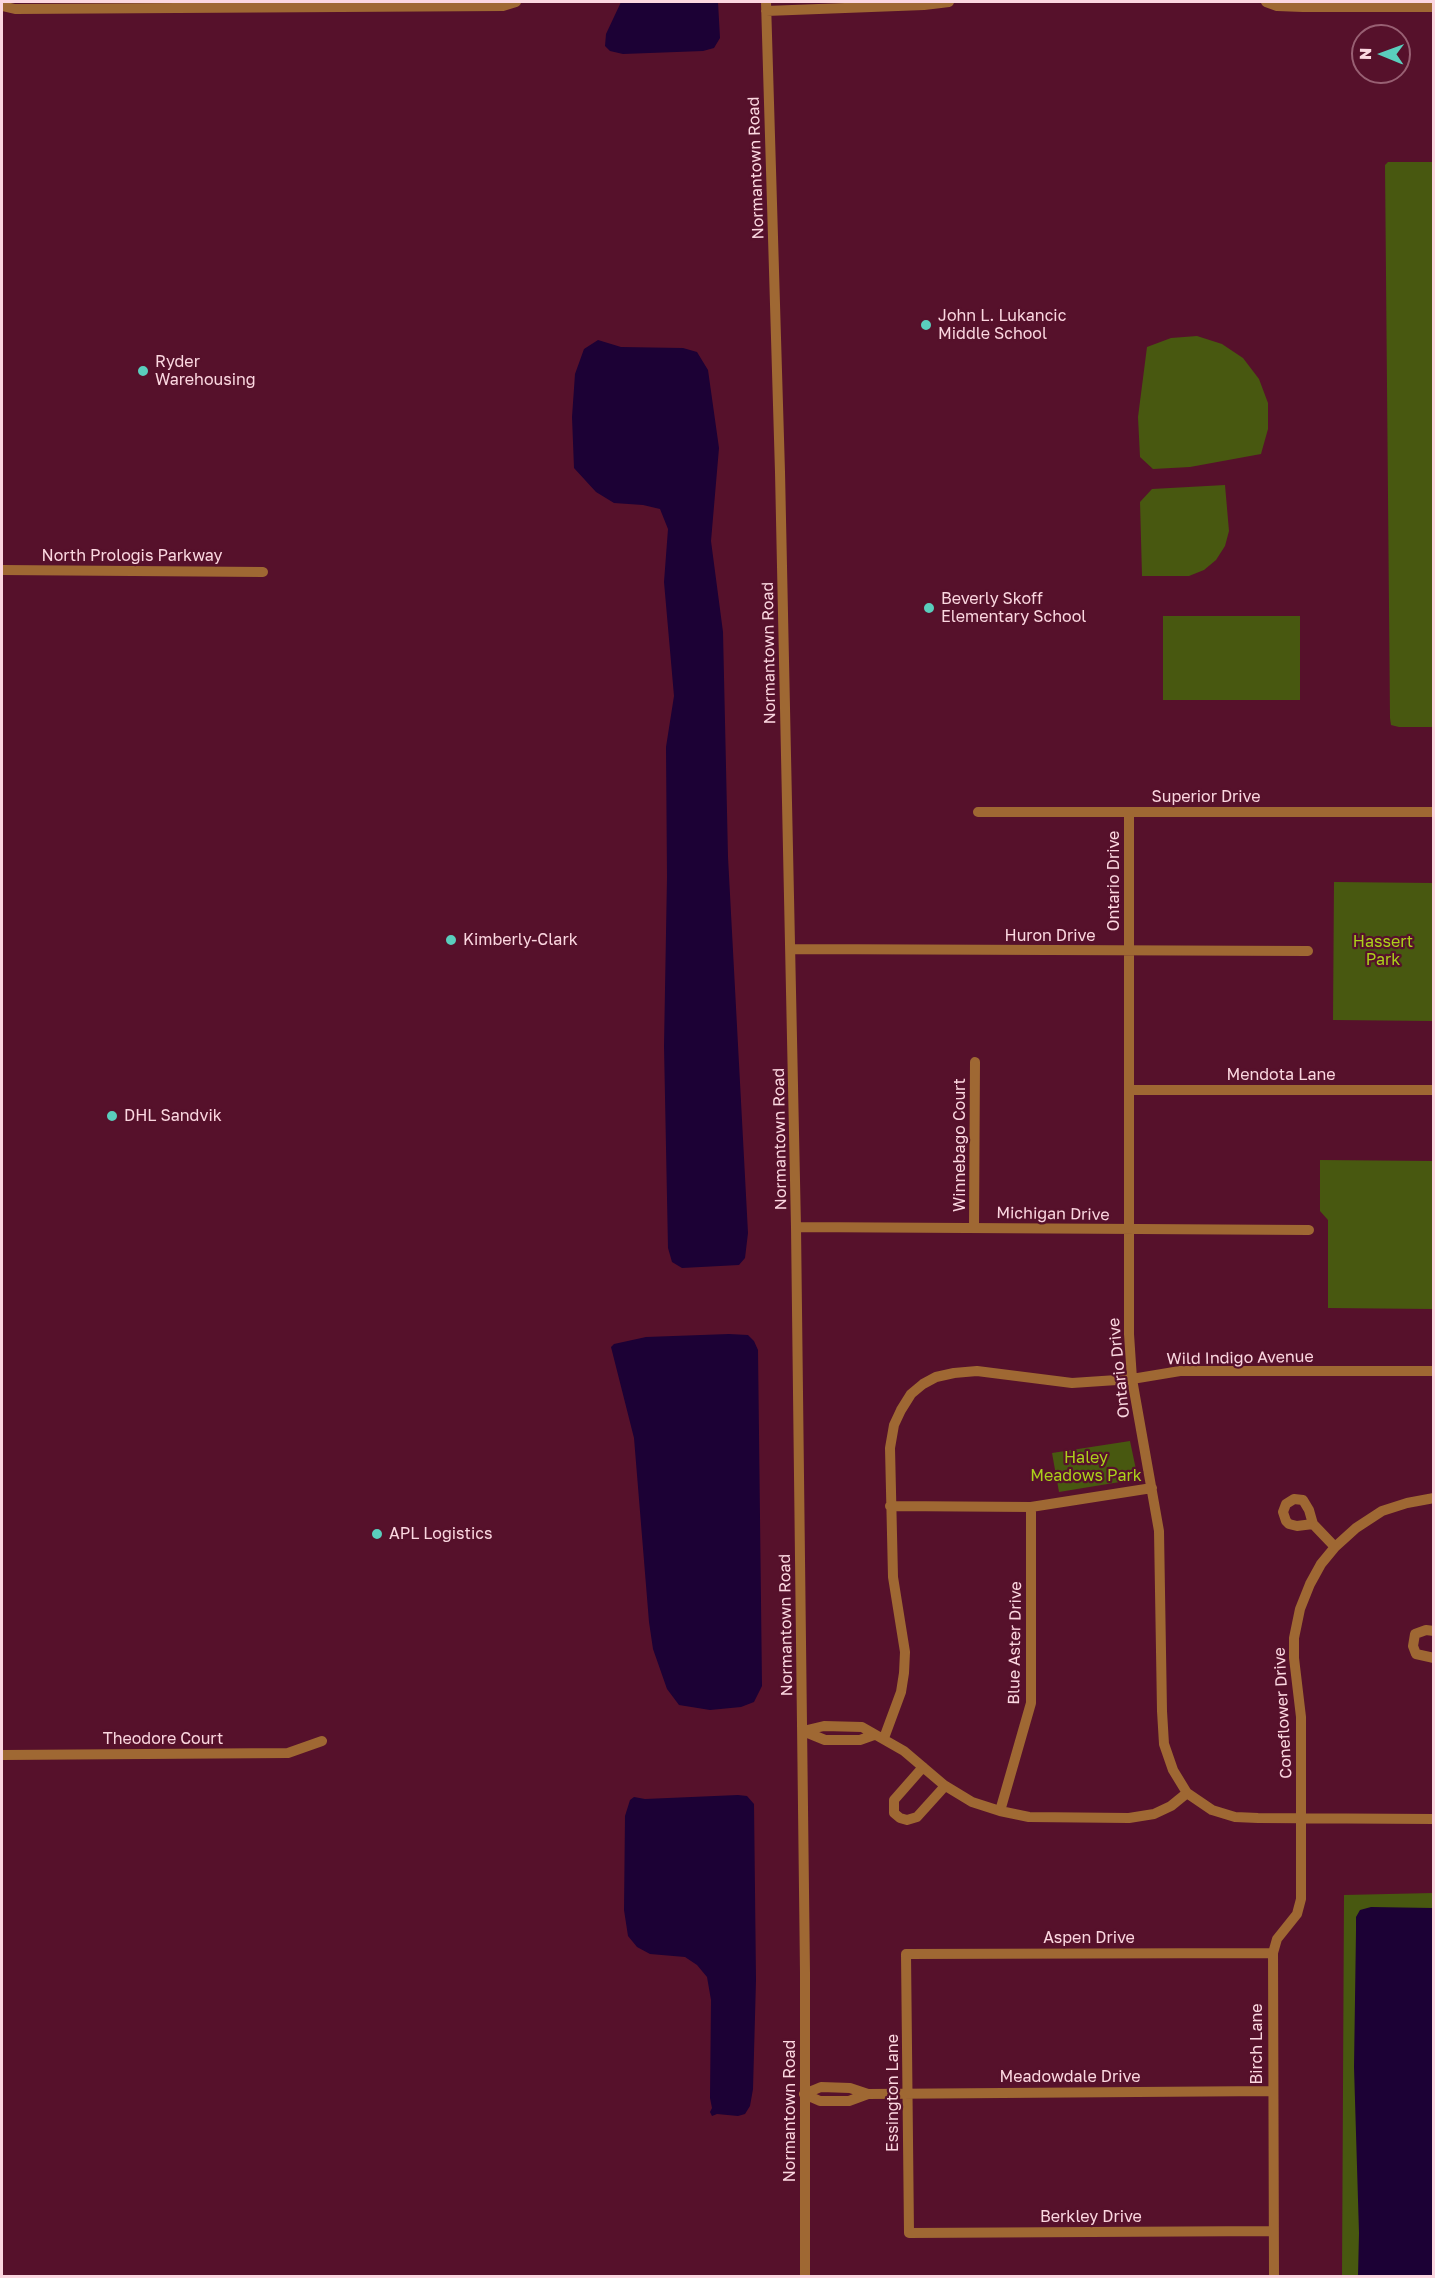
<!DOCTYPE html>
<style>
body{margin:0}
#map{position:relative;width:1435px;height:2278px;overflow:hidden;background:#56112b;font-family:"Golos Text",sans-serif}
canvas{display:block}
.frame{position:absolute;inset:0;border:3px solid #fbd7e0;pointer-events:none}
.north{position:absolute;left:1351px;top:24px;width:60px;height:60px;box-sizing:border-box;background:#56112b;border:2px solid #986073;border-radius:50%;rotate:271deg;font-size:16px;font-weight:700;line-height:24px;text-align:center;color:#fbd7e0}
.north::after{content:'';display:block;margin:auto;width:21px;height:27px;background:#5acebd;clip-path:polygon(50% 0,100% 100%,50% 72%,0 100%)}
</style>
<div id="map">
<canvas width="1435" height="2278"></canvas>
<div class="frame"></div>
<div class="north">N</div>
</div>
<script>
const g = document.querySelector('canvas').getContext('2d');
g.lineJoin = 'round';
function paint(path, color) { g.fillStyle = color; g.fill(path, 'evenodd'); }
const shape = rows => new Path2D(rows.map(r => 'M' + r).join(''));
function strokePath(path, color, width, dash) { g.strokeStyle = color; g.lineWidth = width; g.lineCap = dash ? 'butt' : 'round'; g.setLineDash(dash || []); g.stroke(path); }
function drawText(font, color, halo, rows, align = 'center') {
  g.font = font + ' "Golos Text",sans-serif'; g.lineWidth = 4.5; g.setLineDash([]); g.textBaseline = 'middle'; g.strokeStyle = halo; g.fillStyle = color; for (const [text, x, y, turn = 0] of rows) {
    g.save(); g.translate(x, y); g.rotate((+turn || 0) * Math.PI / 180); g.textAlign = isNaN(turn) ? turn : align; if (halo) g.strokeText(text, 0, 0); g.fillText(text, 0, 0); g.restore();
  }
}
paint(shape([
 [1388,162,1433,162,1433,727,1399,727,1391,725,1390,718,1385,165],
 [1197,336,1222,344,1243,358,1259,379,1268,403,1268,429,1261,454,1190,467,1153,469,1140,457,1138,417,1147,347,1171,338],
 [1225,485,1229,531,1225,546,1216,560,1204,570,1189,576,1142,576,1140,502,1152,489],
 [1163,616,1300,616,1300,700,1163,700],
 [1334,882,1433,883,1433,1021,1333,1020],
 [1320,1160,1433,1161,1433,1309,1328,1308,1328,1220,1320,1211],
 [1130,1441,1138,1479,1059,1492,1052,1453],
 [1433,1893,1433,2276,1342,2276,1344,1895]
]), '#485810');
paint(shape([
 [621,2,718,2,720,38,714,48,703,51,623,54,610,51,605,46,606,34],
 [598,340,621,347,683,348,697,352,708,370,719,448,711,541,723,632,728,857,748,1233,745,1258,739,1265,682,1268,672,1262,668,1248,664,1046,667,877,666,747,674,696,664,582,668,529,660,509,643,505,614,503,596,492,574,468,572,417,575,374,584,349],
 [729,1334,748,1335,754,1341,758,1350,762,1686,754,1702,741,1707,710,1710,679,1705,667,1689,653,1649,649,1622,634,1438,611,1347,614,1344,646,1337],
 [738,1795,747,1796,754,1804,756,1980,753,2089,750,2106,745,2114,738,2116,717,2114,712,2116,710,2112,712,2108,710,2098,711,2000,707,1977,697,1965,685,1957,650,1954,637,1947,628,1936,624,1910,625,1816,630,1800,634,1797,645,1799],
 [1371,1907,1433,1908,1433,2276,1358,2276,1359,2233,1354,2067,1356,1931,1356,1917,1360,1910]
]), '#1c0135');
strokePath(shape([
 [766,2,780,472,796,1227,805,1972,805,2276],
 [1266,2,1277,6,1303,7,1434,7],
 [2,6,15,9,503,6,516,2],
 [766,11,924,5,949,2],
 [2,570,263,572],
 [978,812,1434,812],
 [1129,812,1129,1334,1132,1379,1159,1531,1162,1711,1164,1744,1173,1770,1187,1793,1212,1810,1235,1817,1258,1818,1434,1819],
 [791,949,1308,951],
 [1129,1090,1434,1090],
 [796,1227,1309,1230],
 [974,1228,975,1062],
 [890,1506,1031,1507,1152,1488],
 [1313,1524,1297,1526,1289,1524,1286,1521,1283,1512,1286,1504,1294,1499,1303,1500,1309,1510,1313,1524,1335,1547],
 [1434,1631,1426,1630,1415,1634,1413,1646,1416,1654,1434,1658],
 [803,1731,824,1726,862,1727,904,1751,944,1785,972,1802,1000,1811,1029,1817,1129,1818,1154,1814,1171,1806,1187,1793],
 [803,1731,825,1740,860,1740,874,1735],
 [884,1738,901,1692,904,1673,905,1652,893,1577,890,1448,894,1425,901,1410,911,1394,923,1384,936,1377,954,1373,977,1371,1072,1383,1132,1379,1180,1371,1434,1371],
 [2,1755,288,1753,322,1741],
 [923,1767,894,1800,894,1813,900,1818,907,1820,917,1817,945,1786],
 [1000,1811,1031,1703,1031,1507],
 [1273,1953,906,1954,909,2233,1273,2231],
 [804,2094,821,2087,850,2088,868,2094,1272,2091],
 [804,2094,820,2101,849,2101,868,2094],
 [1274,2276,1273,1953,1277,1939,1297,1914,1301,1899,1301,1717,1294,1658,1294,1638,1300,1609,1310,1584,1321,1564,1335,1547,1356,1528,1382,1511,1407,1503,1434,1498]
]), '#9f6833', 10);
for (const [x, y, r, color] of [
 [926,325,6,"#5acebd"],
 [143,371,6,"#5acebd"],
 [929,608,6,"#5acebd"],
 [451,940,6,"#5acebd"],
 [112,1116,6,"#5acebd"],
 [377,1534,6,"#5acebd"]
]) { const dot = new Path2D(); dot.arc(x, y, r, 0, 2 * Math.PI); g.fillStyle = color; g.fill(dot); strokePath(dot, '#56112b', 2); }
drawText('16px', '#fbd7e0', '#56112b', [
 ["Normantown Road",756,168,-92],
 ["North Prologis Parkway",132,556],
 ["Normantown Road",769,653,-91],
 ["Superior Drive",1206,797],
 ["Ontario Drive",1114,881,-90],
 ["Huron Drive",1050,936],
 ["Mendota Lane",1281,1075],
 ["Normantown Road",780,1139,-91],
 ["Winnebago Court",960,1145,-90],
 ["Michigan Drive",1053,1214,1],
 ["Wild Indigo Avenue",1240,1358,-1],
 ["Ontario Drive",1119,1368,-96],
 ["Normantown Road",786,1625,-91],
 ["Blue Aster Drive",1015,1643,-89],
 ["Coneflower Drive",1283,1713,-93],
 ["Theodore Court",163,1739],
 ["Aspen Drive",1089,1938],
 ["Birch Lane",1257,2044,-90],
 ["Meadowdale Drive",1070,2077],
 ["Essington Lane",893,2093,-90],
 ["Normantown Road",790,2111,-90],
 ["Berkley Drive",1091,2217]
]);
drawText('16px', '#fbd7e0', '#56112b', [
 ["John L. Lukancic",938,316],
 ["Middle School",938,334],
 ["Ryder",155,362],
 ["Warehousing",155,380],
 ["Beverly Skoff",941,599],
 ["Elementary School",941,617],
 ["Kimberly-Clark",463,940],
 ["DHL Sandvik",124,1116],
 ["APL Logistics",389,1534]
], 'left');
drawText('16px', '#abd11b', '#56112b', [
 ["Hassert",1383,942],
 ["Park",1383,960],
 ["Haley",1086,1458],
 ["Meadows Park",1086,1476]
]);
</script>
